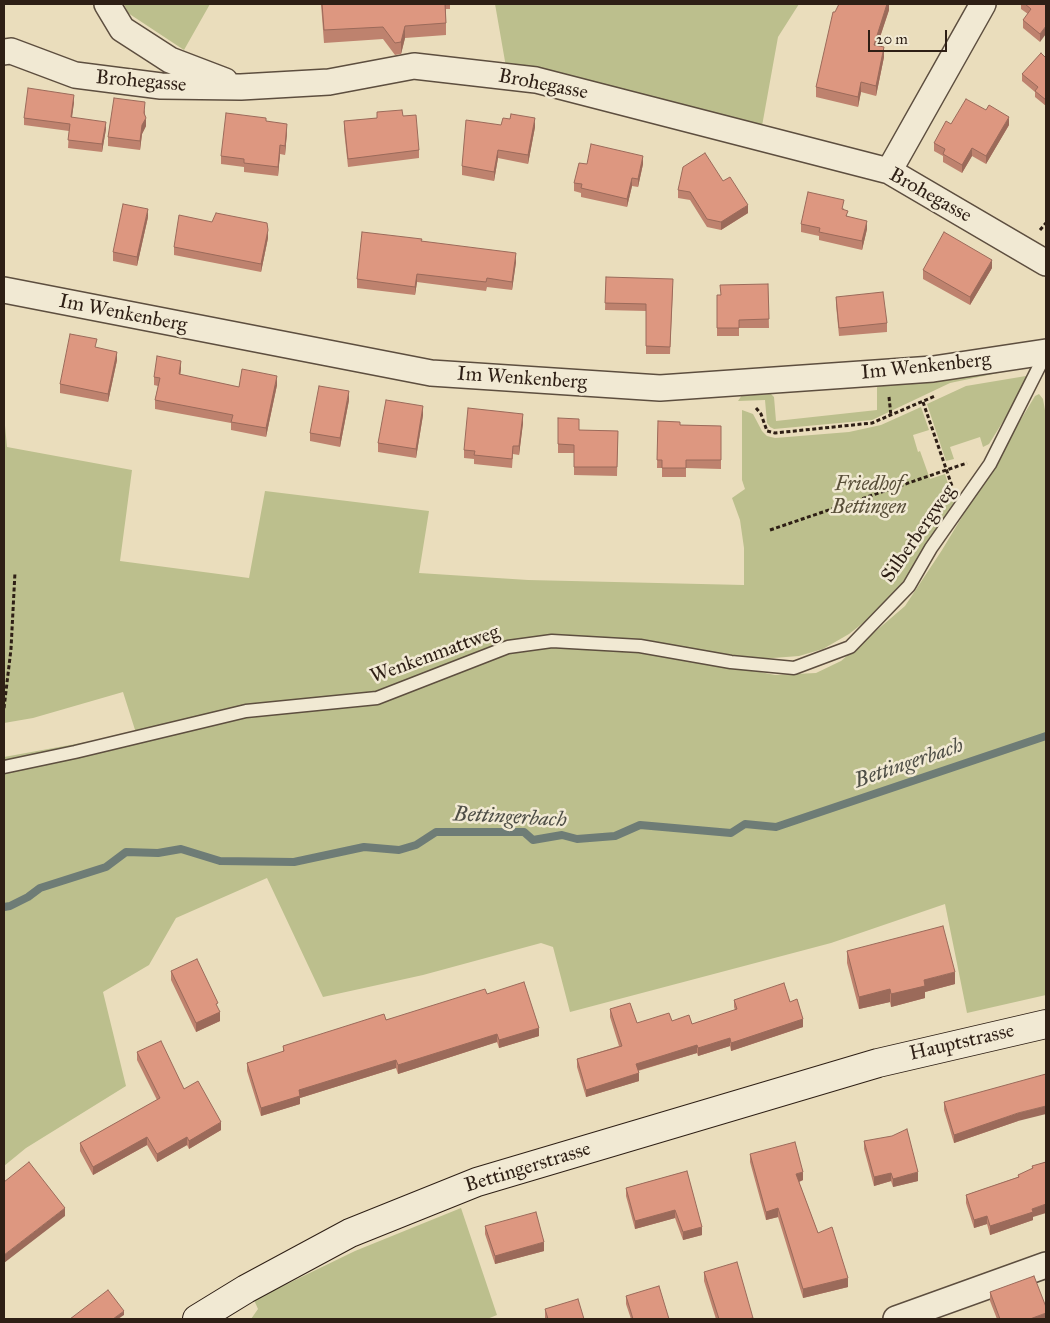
<!DOCTYPE html>
<style>
body{margin:0}
#map{position:relative;width:1050px;height:1323px;overflow:hidden;background:#eaddbc;font-family:"IM FELL Great Primer",serif}
canvas{display:block}
.frame{position:absolute;inset:0;border:5px solid #2e1f15;pointer-events:none}
.scale{position:absolute;left:868px;top:30px;width:79px;height:22px;box-sizing:border-box;border:2px solid #2e1f15;border-top:0;padding-left:6px;font-size:15px;line-height:18px;white-space:nowrap;color:#2e1f15;-webkit-text-stroke:4px #f1e9d3;paint-order:stroke}
</style>
<div id="map">
<canvas width="1050" height="1323"></canvas>
<div class="frame"></div>
<div class="scale">20 m</div>
</div>
<script>
const g = document.querySelector('canvas').getContext('2d');
g.lineJoin = 'round';
function paint(path, color) { g.fillStyle = color; g.fill(path, 'evenodd'); }
const shape = rows => new Path2D(rows.map(r => 'M' + r).join(''));
function strokePath(path, color, width, dash) { g.strokeStyle = color; g.lineWidth = width; g.lineCap = dash ? 'butt' : 'round'; g.setLineDash(dash || []); g.stroke(path); }
function drawText(font, color, halo, rows, align = 'center') {
  g.font = font + ' "IM FELL Great Primer",serif'; g.lineWidth = 5; g.setLineDash([]); g.textBaseline = 'middle'; g.strokeStyle = halo; g.fillStyle = color; for (const [text, x, y, turn = 0] of rows) {
    g.save(); g.translate(x, y); g.rotate((+turn || 0) * Math.PI / 180); g.textAlign = isNaN(turn) ? turn : align; if (halo) g.strokeText(text, 0, 0); g.fillText(text, 0, 0); g.restore();
  }
}
paint(shape([
 [124,4,210,4,184,50,128,13],
 [495,4,799,4,778,37,762,126,506,67],
 [1036,365,950,383,872,420,774,429,770,427,767,423,765,400,738,401,742,395,771,394,774,397,776,421,877,410,877,387,883,383],
 [1032,375,989,444,983,447,980,437,950,447,954,459,946,461,927,404,966,386],
 [1039,394,1043,399,1046,416,1046,995,967,1013,945,904,831,943,570,1012,553,947,541,943,423,975,323,997,267,878,176,918,149,965,103,992,126,1086,26,1148,4,1166,4,757,136,733,123,692,33,718,4,723,4,415,7,447,132,470,120,561,249,578,265,491,429,511,419,573,528,580,744,585,744,548,740,520,732,498,745,489,742,480,742,410,753,414,762,431,767,436,775,438,849,432,881,425,921,407,929,430,913,435,918,452,920,451,930,479,945,474,954,504,901,585,882,608,849,634,823,649,799,656,760,659,760,672,775,675,816,673,841,661,905,606,942,550,1035,396],
 [461,1208,497,1315,487,1319,251,1319,258,1309,254,1300,355,1251]
]), '#bcbf8d');
strokePath(shape([
 [4,907,10,906,28,897,40,888,106,867,126,852,158,853,181,849,220,861,294,862,364,847,399,850,416,845,436,832,524,832,533,840,562,835,577,839,615,836,640,825,731,833,745,824,776,827,1046,736]
]), '#6e7c76', 8);
const lane = shape([
 [4,767,75,752,246,711,377,698,508,647,552,641,640,646,731,662,794,668,850,647,909,586,931,548,990,464,1046,353]
]);
const street = shape([
 [107,4,122,29,170,60,225,81],
 [4,52,11,51,75,75,161,86,241,87,329,82,414,66,536,80,889,171,1046,263],
 [889,171,983,4],
 [4,290,431,373,660,388,933,369,1046,352],
 [896,1319,1046,1265]
]);
const secondary = shape([
 [197,1319,246,1289,350,1233,477,1182,878,1063,1046,1024]
]);
strokePath(lane, '#5d4e3f', 15);
strokePath(street, '#5d4e3f', 28);
strokePath(secondary, '#2e1f15', 30);
strokePath(shape([
 [1040,230,1046,223],
 [889,397,891,416],
 [923,402,952,486],
 [756,408,761,414,767,431,775,433,872,423,935,396],
 [770,530,967,463],
 [4,708,11,649,15,572]
]), '#2e1f15', 3, [4, 2.5]);
strokePath(lane, '#f1e9d3', 12);
strokePath(street, '#f1e9d3', 25);
strokePath(secondary, '#f1e9d3', 28);
paint(shape([
 [321,4,450,4,450,9,446,9,446,35,405,38,401,54,395,55,383,39,324,43],
 [889,4,889,10,877,46,884,57,876,96,861,92,858,107,816,97,816,87,835,12],
 [1021,4,1046,4,1040,42,1023,28,1023,20,1028,14,1021,9],
 [1046,58,1046,106,1035,97,1035,92,1022,81,1022,74],
 [74,102,72,117,106,129,102,152,68,148,69,131,24,125,24,118],
 [145,110,145,115,146,126,142,134,140,150,108,146,108,137],
 [403,116,419,150,419,158,348,167,344,130,344,121],
 [266,121,287,132,285,155,280,154,278,176,244,172,244,167,221,164,221,156],
 [951,124,1009,125,986,164,972,156,962,173,943,162,943,156,934,151,934,143],
 [501,125,535,127,528,164,498,158,494,181,462,175,462,166],
 [587,164,643,164,638,187,632,186,627,207,581,197,581,193,574,191,574,183],
 [723,181,748,213,721,230,707,227,690,200,678,198,678,190],
 [844,208,843,210,848,217,867,229,862,250,819,240,819,236,801,232,801,224],
 [148,217,137,266,113,261,113,252],
 [212,222,268,238,261,272,174,255,174,247],
 [422,241,516,262,512,290,487,287,486,291,417,282,415,295,357,288,357,279],
 [992,268,970,305,923,279,923,270],
 [606,277,673,286,670,354,646,354,646,311,605,310],
 [768,284,769,328,739,328,739,336,717,336,717,295,721,295],
 [836,297,887,323,887,332,839,336,836,305],
 [97,348,117,360,108,402,60,393,60,384],
 [181,369,180,375,239,387,277,385,266,437,231,430,231,423,155,409,155,400,158,386,154,385,154,377],
 [349,400,340,447,310,441,310,433],
 [423,415,416,458,378,452,378,443],
 [558,418,579,430,618,431,617,476,574,475,574,453,558,453],
 [658,421,680,425,721,426,721,469,686,468,686,477,662,477,662,468,657,468],
 [523,423,519,455,513,454,512,468,474,464,474,459,464,458,464,450],
 [847,951,955,984,925,992,925,998,891,1007,890,1002,859,1009,847,963],
 [171,971,218,1009,220,1021,196,1032,171,980],
 [487,994,539,1036,499,1048,497,1042,398,1074,396,1068,300,1098,300,1104,261,1116,247,1071,247,1063,283,1052,283,1046],
 [734,1000,790,1002,803,1027,731,1051,730,1046,698,1056,697,1053,638,1071,639,1081,586,1097,577,1067,577,1059,619,1046,610,1017,610,1009,637,1023,672,1021,692,1024,735,1010,734,1007],
 [137,1052,184,1089,221,1130,189,1149,187,1145,157,1162,147,1145,93,1175,80,1151,80,1143,157,1100,137,1060],
 [944,1102,1018,1121,954,1143,944,1110],
 [864,1141,918,1181,893,1187,891,1181,874,1186,864,1149],
 [750,1154,803,1180,799,1182,818,1233,848,1287,803,1298,778,1217,766,1220,750,1162],
 [1046,1162,1033,1217,1033,1220,990,1235,987,1224,974,1228,966,1203,966,1195,1018,1177,1018,1175,1032,1169,1032,1166],
 [687,1171,702,1235,683,1240,675,1218,635,1229,626,1196,626,1188],
 [485,1226,544,1251,495,1264,485,1234],
 [704,1272,753,1319,716,1319,704,1281],
 [990,1292,1046,1319,997,1319,990,1301],
 [626,1296,669,1319,631,1319,626,1304],
 [545,1309,584,1319,545,1319]
]), '#be826e');
paint(shape([
 [887,4,889,4,889,10,874,55,874,45],
 [405,26,405,38,401,54,401,42],
 [1046,26,1046,34,1040,42,1040,34],
 [884,47,884,57,876,96,876,86],
 [861,82,861,92,858,107,858,97],
 [74,95,74,102,71,124,71,117],
 [1009,117,1009,125,986,164,986,156],
 [146,118,146,126,142,134,140,150,140,141,142,125],
 [535,118,535,127,528,164,528,155],
 [106,122,106,129,102,152,102,144],
 [287,124,287,132,285,155,285,146],
 [280,145,280,154,278,176,278,167],
 [972,148,972,156,962,173,962,165],
 [498,150,498,158,494,181,494,172],
 [643,156,643,164,638,187,638,179],
 [632,178,632,186,627,207,627,199],
 [748,205,748,213,721,230,721,222],
 [148,209,148,217,137,266,137,257],
 [867,221,867,229,862,250,862,241],
 [268,230,268,238,261,272,261,264],
 [516,253,516,262,512,290,512,282],
 [992,260,992,268,970,305,970,297],
 [417,274,417,282,415,295,415,287],
 [117,352,117,360,108,402,108,394],
 [181,361,181,369,179,383,179,374],
 [277,376,277,385,266,437,266,428],
 [349,391,349,400,340,447,340,438],
 [423,406,423,415,416,458,416,449],
 [523,414,523,423,519,455,519,446],
 [955,972,955,984,925,992,925,998,891,1007,891,994,924,980],
 [890,989,890,1002,859,1009,859,997],
 [220,1012,220,1021,196,1032,196,1023],
 [803,1019,803,1027,731,1051,731,1043],
 [539,1028,539,1036,499,1048,499,1040],
 [497,1034,497,1042,398,1074,398,1065],
 [730,1038,730,1046,698,1056,698,1048],
 [697,1045,697,1053,636,1071,636,1064],
 [396,1060,396,1068,300,1098,300,1104,261,1116,261,1108,299,1090],
 [639,1073,639,1081,586,1097,586,1090],
 [1046,1106,1046,1114,1018,1121,954,1143,954,1135,1018,1113],
 [221,1122,221,1130,189,1149,189,1141],
 [147,1137,147,1145,93,1175,93,1167],
 [187,1137,187,1145,157,1162,157,1154],
 [803,1172,803,1180,796,1183,796,1174],
 [918,1172,918,1181,893,1187,893,1179],
 [891,1173,891,1181,874,1186,874,1177],
 [1046,1204,1046,1213,1033,1217,1033,1220,990,1235,990,1226,1032,1209],
 [65,1208,65,1216,4,1263,4,1255],
 [778,1208,778,1217,766,1220,766,1212],
 [675,1210,675,1218,635,1229,635,1221],
 [987,1216,987,1224,974,1228,974,1220],
 [702,1227,702,1235,683,1240,683,1232],
 [544,1242,544,1251,495,1264,495,1256],
 [848,1278,848,1287,803,1298,803,1289],
 [124,1311,124,1315,118,1319,113,1319],
 [1046,1313,1046,1319,1030,1319]
]), '#9b6a5a');
const building = shape([
 [322,4,445,4,446,23,405,26,401,42,395,43,383,27,324,30,322,4],
 [839,4,887,4,874,45,884,47,876,86,861,82,858,97,816,87,833,12,835,12,839,4],
 [1025,4,1046,4,1046,26,1040,34,1023,20,1031,9,1025,4],
 [1041,53,1046,58,1046,100,1035,91,1038,87,1022,74,1041,53],
 [28,88,74,95,71,117,106,122,102,144,68,140,70,124,24,118,28,88],
 [114,98,145,102,144,113,146,118,142,125,140,141,108,137,114,98],
 [966,99,986,110,989,105,1009,117,986,156,972,148,962,165,943,154,945,149,934,143,946,121,951,124,966,99],
 [402,110,403,116,416,115,419,150,348,159,344,121,377,118,377,112,402,110],
 [226,113,266,118,266,121,287,124,285,146,280,145,278,167,244,163,244,159,221,156,226,113],
 [511,114,535,118,528,155,498,150,494,172,462,166,466,120,501,125,503,118,510,119,511,114],
 [591,144,643,156,638,179,632,178,627,199,581,188,582,184,574,183,579,163,587,164,591,144],
 [705,153,723,181,730,177,748,205,721,222,707,219,690,192,678,190,683,167,705,153],
 [808,192,844,200,842,209,848,211,846,216,867,221,862,241,819,232,820,228,801,224,808,192],
 [123,204,148,209,137,257,113,252,123,204],
 [216,213,267,223,268,230,261,264,174,247,179,215,212,222,216,213],
 [362,232,422,239,421,241,516,253,512,282,487,278,486,282,417,274,415,287,357,279,362,232],
 [944,232,992,260,970,297,923,270,944,232],
 [606,277,673,279,670,347,646,346,646,304,605,303,606,277],
 [768,284,769,319,739,320,739,328,717,328,717,295,721,295,720,285,768,284],
 [883,292,887,323,839,328,836,297,883,292],
 [70,334,97,339,95,347,117,352,108,394,60,384,70,334],
 [157,356,181,361,179,374,239,387,242,369,277,376,266,428,231,422,233,415,155,400,160,378,154,377,157,356],
 [319,386,349,391,340,438,310,433,319,386],
 [386,400,423,406,416,449,378,443,386,400],
 [468,408,523,414,519,446,513,446,512,459,474,455,475,451,464,450,468,408],
 [558,418,579,419,579,430,618,431,617,467,574,467,574,445,558,444,558,418],
 [658,421,680,422,680,425,721,426,721,460,686,460,686,468,662,468,662,460,657,460,658,421],
 [943,926,955,972,924,980,925,986,891,994,890,989,859,997,847,951,943,926],
 [197,959,218,1003,216,1004,220,1012,196,1023,171,971,197,959],
 [524,982,539,1028,499,1040,497,1034,398,1065,396,1060,299,1090,300,1096,261,1108,247,1063,284,1051,283,1046,384,1014,386,1020,485,989,487,994,524,982],
 [784,983,790,1002,797,999,803,1019,731,1043,730,1038,698,1048,697,1045,636,1064,639,1073,586,1090,577,1059,622,1046,610,1009,630,1003,637,1023,669,1013,672,1021,689,1015,692,1024,737,1009,734,1000,784,983],
 [161,1041,184,1089,198,1081,221,1122,189,1141,187,1137,157,1154,147,1137,93,1167,80,1143,160,1098,137,1052,161,1041],
 [1046,1074,1046,1106,1018,1113,954,1135,944,1102,1046,1074],
 [907,1129,918,1172,893,1179,891,1173,874,1177,864,1141,892,1136,907,1129],
 [795,1142,803,1172,796,1174,818,1233,832,1227,848,1278,803,1289,778,1208,766,1212,750,1154,795,1142],
 [29,1162,65,1208,4,1255,4,1182,29,1162],
 [1046,1162,1046,1204,1032,1209,1033,1212,990,1226,987,1216,974,1220,966,1195,1019,1177,1018,1175,1033,1168,1032,1166,1046,1162],
 [687,1171,702,1227,683,1232,675,1210,635,1221,626,1188,687,1171],
 [536,1212,544,1242,495,1256,485,1226,536,1212],
 [737,1262,753,1318,747,1319,719,1319,704,1272,737,1262],
 [1034,1276,1046,1307,1046,1313,1030,1319,1000,1319,990,1292,1034,1276],
 [659,1286,669,1319,633,1319,626,1296,659,1286],
 [108,1290,124,1311,113,1319,70,1319,108,1290],
 [578,1299,584,1319,548,1319,545,1309,578,1299]
]);
paint(building, '#dd9780');
strokePath(building, '#9b6a5a', 1);
drawText('20px', '#2e1f15', '#f1e9d3', [
 ["Brohegasse",141,82,5],
 ["Brohegasse",543,85,11],
 ["Brohegasse",930,196,29],
 ["Im Wenkenberg",123,314,11],
 ["Im Wenkenberg",926,367,-6],
 ["Im Wenkenberg",522,379,4],
 ["Silberbergweg",919,534,-55],
 ["Wenkenmattweg",435,655,-20],
 ["Hauptstrasse",962,1043,-13],
 ["Bettingerstrasse",528,1168,-17]
]);
drawText('italic 20px', '#594f39', '#f1e9d3', [
 ["Friedhof",869,485],
 ["Bettingen",869,508]
]);
drawText('italic 21px', '#4e4e46', '#f1e9d3', [
 ["Bettingerbach",909,764,-19],
 ["Bettingerbach",510,818,3]
]);
</script>
